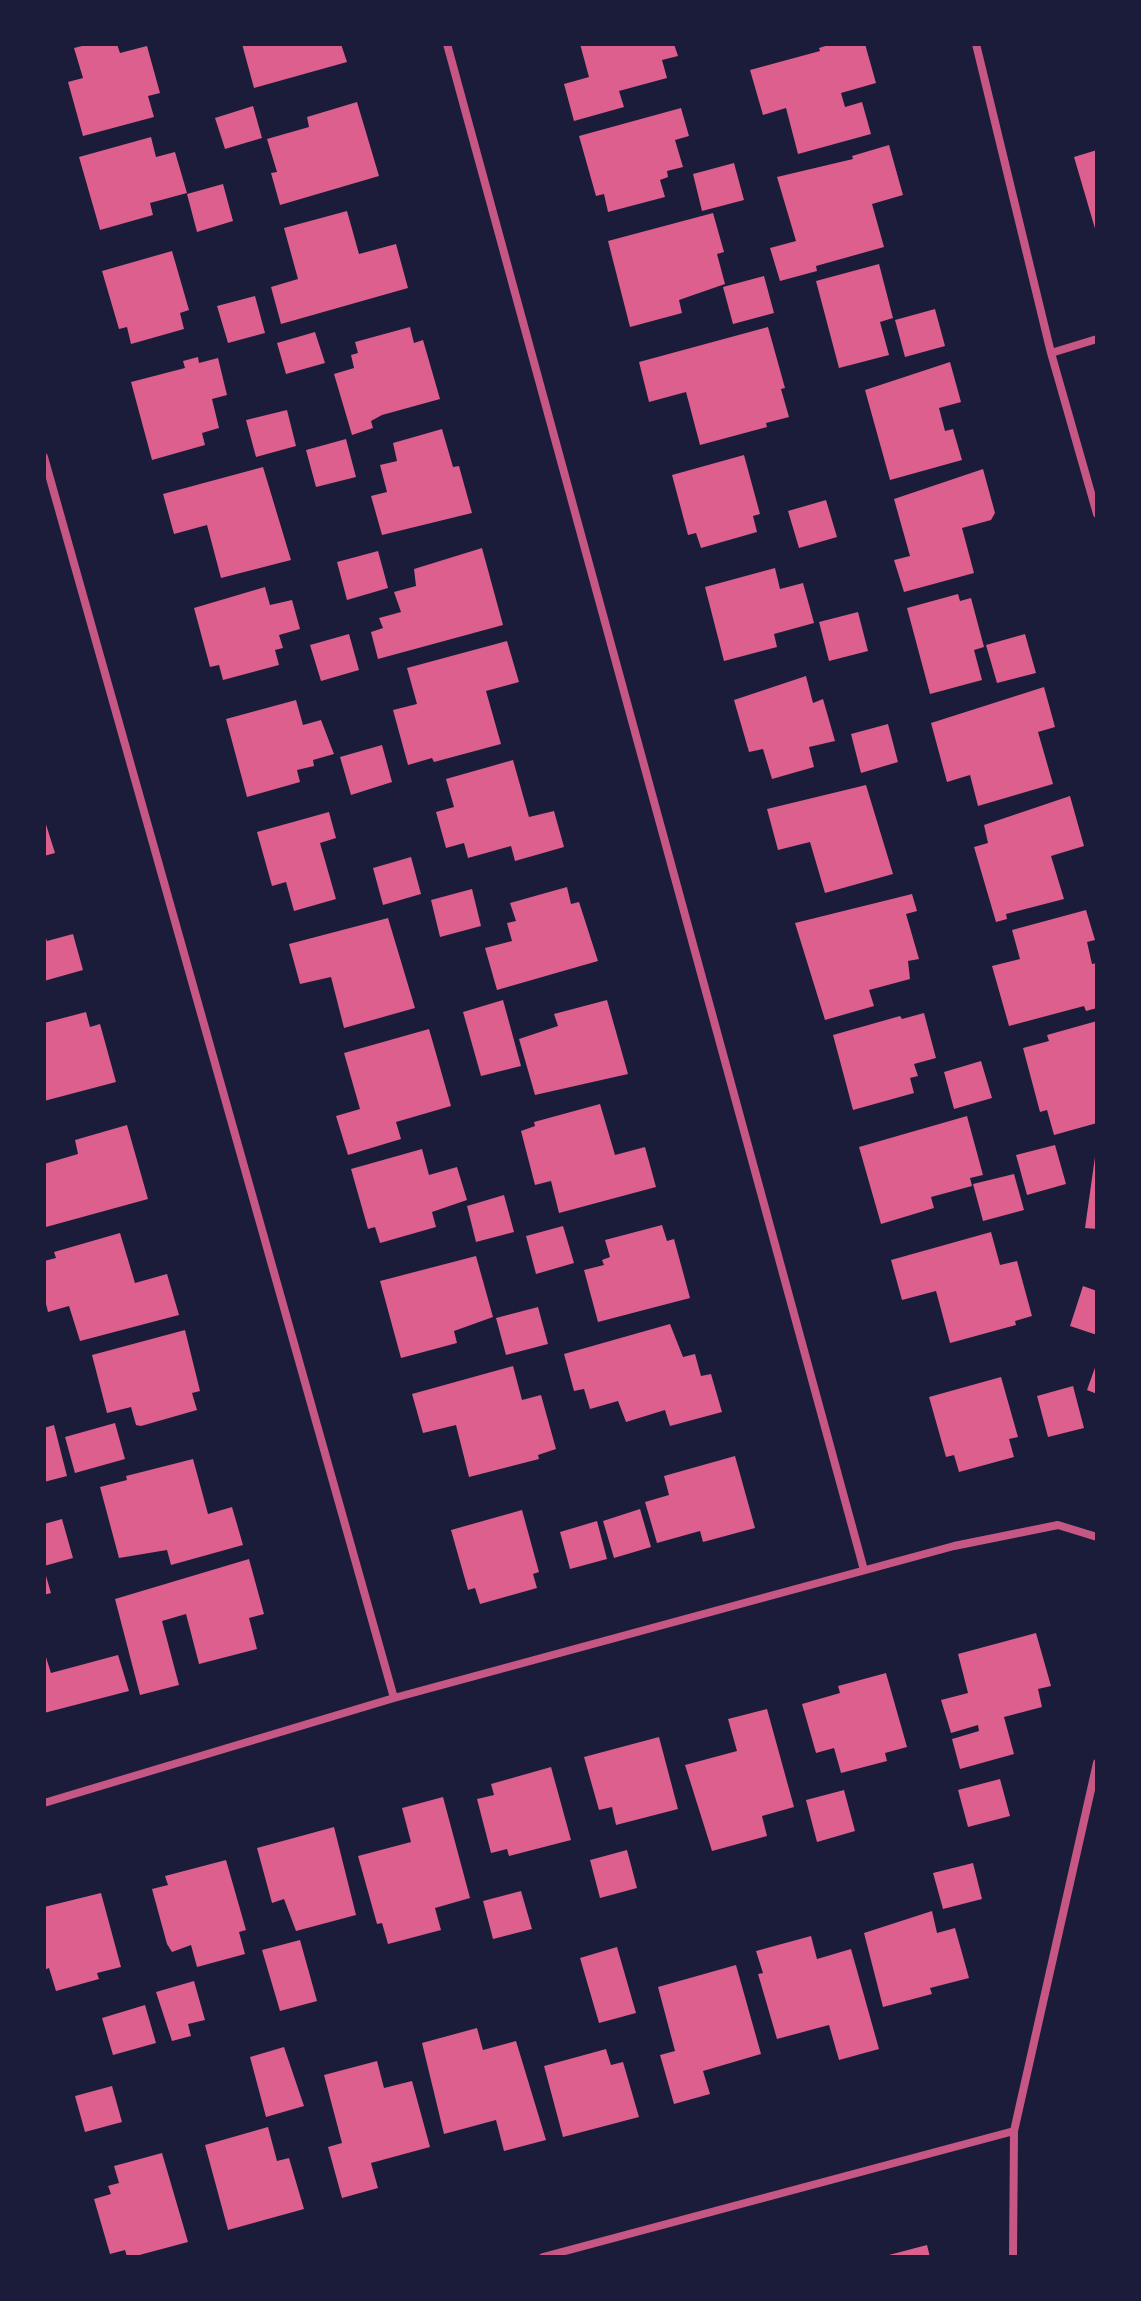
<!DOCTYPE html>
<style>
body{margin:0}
#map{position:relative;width:1141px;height:2301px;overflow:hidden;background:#1b1b3a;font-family:Raleway,sans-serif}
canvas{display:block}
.frame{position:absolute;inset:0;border:46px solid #1b1b3a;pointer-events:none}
</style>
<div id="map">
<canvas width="1141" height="2301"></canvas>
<div class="frame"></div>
</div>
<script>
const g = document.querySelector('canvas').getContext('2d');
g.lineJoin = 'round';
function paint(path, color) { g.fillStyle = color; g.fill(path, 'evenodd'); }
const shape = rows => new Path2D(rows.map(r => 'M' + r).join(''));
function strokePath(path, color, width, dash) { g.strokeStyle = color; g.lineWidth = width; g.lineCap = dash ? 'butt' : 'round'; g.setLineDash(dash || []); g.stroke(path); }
paint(shape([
 [90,44,117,44,120,53,147,46,160,93,148,96,154,117,83,136,68,82,83,78,74,48],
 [242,44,341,44,347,62,254,88],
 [580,44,674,44,678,56,662,60,667,78,619,91,624,107,574,121,564,84,589,77],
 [832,44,865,44,876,83,841,93,845,107,862,102,871,134,798,154,786,108,763,115,750,70,820,51,819,48],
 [357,102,379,176,280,205,271,173,277,172,267,139,309,127,307,117],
 [253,106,262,138,225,149,215,118],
 [681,108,689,136,675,140,683,167,667,171,668,177,660,180,665,197,608,212,604,194,596,196,579,136],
 [151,137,156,157,175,152,187,193,150,203,153,215,100,230,79,157],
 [889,145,903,195,872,204,884,247,816,266,817,271,780,281,770,248,796,241,777,177,853,159,852,156],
 [1097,150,1097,232,1096,232,1074,157],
 [734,163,744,200,702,211,693,174],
 [223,184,233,221,197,232,187,194],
 [347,211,359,254,396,244,408,288,281,324,271,287,298,279,284,228],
 [713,213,724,252,717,254,725,284,679,300,682,313,630,327,608,241],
 [172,251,189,310,180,313,184,329,131,344,127,327,119,329,102,271],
 [879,264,893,318,880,322,889,355,839,368,816,281],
 [764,276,774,313,733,324,723,287],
 [255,296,265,333,228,343,217,306],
 [935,309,945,346,905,357,895,320],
 [410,327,414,343,423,340,440,399,382,415,371,421,373,428,352,435,334,374,354,368,351,355,358,353,355,342],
 [768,327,785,388,781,389,789,417,766,423,767,427,700,445,686,392,649,402,639,362],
 [315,332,325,363,286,374,277,343],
 [198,357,199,363,218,358,227,395,212,399,219,428,202,433,205,445,152,460,131,382,185,368,183,361],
 [950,362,961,402,939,408,945,431,953,429,962,460,890,480,865,390],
 [287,410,296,446,256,457,246,420],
 [442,429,453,467,459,466,472,513,382,535,371,496,387,492,380,465,397,461,393,443],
 [346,439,356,477,316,487,306,450],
 [744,455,760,514,753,516,757,532,701,548,696,533,688,535,672,475],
 [263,467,291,560,221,578,207,525,174,534,163,494],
 [983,469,995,513,991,520,962,528,974,573,904,592,894,560,910,556,894,499],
 [826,500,837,537,799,548,788,511],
 [482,548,503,625,378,659,371,632,383,628,379,618,401,612,394,592,416,586,414,569],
 [378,551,388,588,347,600,337,562],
 [775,568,780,589,803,583,814,623,774,634,777,647,724,661,705,587],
 [265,587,270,605,292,600,300,629,279,635,283,648,275,650,279,665,223,680,219,665,210,667,194,608],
 [958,594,960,601,971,598,984,647,974,650,982,680,930,694,907,608],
 [858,612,868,651,829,661,819,622],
 [349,634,359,670,321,681,310,645],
 [1025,634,1036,673,997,683,986,645],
 [507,641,519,682,486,691,501,744,434,762,432,758,408,765,393,710,417,704,407,668],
 [806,676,813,703,823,699,835,741,809,747,814,767,772,779,763,749,749,752,734,700],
 [1044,687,1055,727,1038,732,1053,784,978,806,970,775,947,782,931,723],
 [296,700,303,725,321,720,334,754,313,760,314,766,297,770,300,782,247,797,226,719],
 [888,724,898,762,861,773,851,734],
 [382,745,392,782,351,795,340,757],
 [513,760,529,817,554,811,564,847,515,861,511,846,468,858,464,843,446,848,436,812,454,807,446,779],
 [866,785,893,874,825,893,810,842,778,850,767,809],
 [1070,796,1084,846,1051,856,1064,899,1006,914,1007,919,996,922,974,847,988,843,984,825],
 [329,812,336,838,320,843,336,899,294,911,286,882,272,886,257,832],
 [44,818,55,853,44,856],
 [411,857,421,894,383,905,373,868],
 [567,887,571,904,579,902,598,961,497,990,485,948,512,941,507,923,516,921,510,903],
 [472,889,481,926,440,937,431,900],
 [912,894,917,911,906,914,919,959,908,961,910,979,869,990,874,1006,825,1020,795,923],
 [1086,910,1095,940,1087,942,1092,964,1097,963,1097,1008,1086,1011,1084,1006,1009,1026,992,966,1020,959,1012,930],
 [388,918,415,1008,344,1028,331,977,300,984,289,944],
 [44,932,47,941,73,934,83,970,44,981],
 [503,1000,521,1066,481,1076,463,1012],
 [607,1000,628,1074,535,1095,519,1039,558,1026,554,1014],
 [86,1012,90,1027,100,1024,116,1082,44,1101,44,1023],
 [924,1013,936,1058,914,1064,918,1076,910,1078,914,1093,853,1110,833,1035,900,1016,902,1019],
 [1097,1021,1097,1123,1054,1135,1047,1110,1040,1112,1023,1048,1049,1041,1047,1035],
 [429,1029,451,1106,396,1122,401,1139,348,1155,336,1116,360,1109,344,1053],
 [981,1061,992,1098,954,1109,944,1072],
 [600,1104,615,1155,645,1147,656,1187,559,1213,551,1181,535,1185,521,1131,535,1126,534,1122],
 [967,1116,983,1175,970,1178,972,1186,931,1197,934,1208,881,1224,859,1147],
 [127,1125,148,1199,46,1227,44,1164,78,1154,75,1140],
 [1055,1145,1066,1184,1027,1195,1016,1155],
 [422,1149,429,1175,457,1167,467,1200,432,1212,436,1227,380,1243,375,1227,368,1229,351,1169],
 [1095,1157,1097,1157,1097,1229,1085,1228],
 [1014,1174,1024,1210,983,1221,973,1184],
 [504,1195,514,1232,476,1242,467,1206],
 [662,1225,667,1241,674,1239,690,1298,598,1322,584,1270,604,1265,602,1260,610,1257,605,1240],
 [563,1226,574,1263,536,1274,526,1236],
 [991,1232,1000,1265,1017,1261,1032,1316,1015,1321,1016,1325,950,1343,936,1291,902,1300,891,1260],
 [120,1233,135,1283,167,1274,179,1315,80,1341,69,1306,48,1312,44,1296,44,1261,56,1258,54,1252],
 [476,1256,493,1317,454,1331,457,1343,401,1358,380,1281],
 [1083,1286,1097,1291,1097,1335,1070,1326],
 [538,1307,548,1344,506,1355,496,1318],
 [670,1324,683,1357,695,1354,701,1376,711,1374,722,1412,670,1426,665,1410,626,1422,618,1401,590,1409,584,1389,574,1391,564,1354],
 [185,1330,200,1391,192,1393,197,1410,141,1426,136,1425,131,1407,107,1413,92,1355],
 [1097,1362,1097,1394,1087,1390],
 [513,1366,522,1400,541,1395,556,1449,538,1455,539,1459,469,1477,456,1425,423,1433,412,1394],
 [1001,1377,1018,1437,1009,1439,1014,1457,959,1472,954,1455,946,1457,929,1397],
 [1073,1386,1084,1428,1048,1437,1037,1396],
 [115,1423,125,1459,75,1473,65,1437],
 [54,1425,67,1476,44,1482,44,1428],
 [735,1456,755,1528,703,1542,700,1531,657,1543,645,1502,669,1495,664,1476],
 [193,1459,208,1514,232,1507,243,1545,171,1565,167,1550,119,1558,100,1487,127,1480,126,1476],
 [640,1509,651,1547,614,1558,603,1521],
 [522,1510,539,1572,533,1574,537,1588,480,1604,475,1588,468,1590,451,1530],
 [62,1519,73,1558,44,1566,44,1524],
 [597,1521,607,1559,570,1569,560,1532],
 [249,1559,264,1614,249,1618,257,1649,199,1664,186,1614,162,1621,179,1685,140,1695,115,1599],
 [44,1569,51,1593,44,1595],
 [1036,1633,1051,1686,1038,1689,1042,1707,1004,1717,1014,1754,960,1769,952,1739,979,1731,978,1725,951,1733,941,1700,968,1693,958,1654],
 [44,1651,51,1673,118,1655,129,1691,44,1713],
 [886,1673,907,1747,885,1753,887,1761,841,1773,834,1748,816,1753,802,1704,840,1693,838,1686],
 [767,1709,794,1807,762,1816,767,1836,712,1851,685,1765,737,1751,728,1719],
 [659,1737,678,1809,616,1825,612,1807,599,1810,584,1757],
 [551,1767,571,1840,509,1856,507,1849,491,1853,477,1799,494,1795,491,1784],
 [1000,1779,1010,1816,968,1827,958,1790],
 [844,1790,855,1831,817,1842,806,1800],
 [443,1797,470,1898,435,1908,441,1930,388,1944,382,1923,377,1924,358,1856,411,1842,402,1808],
 [334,1827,356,1915,296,1931,284,1899,272,1903,257,1848],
 [627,1850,637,1888,600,1898,590,1860],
 [226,1860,246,1930,239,1932,245,1954,197,1967,191,1945,172,1952,167,1944,152,1889,168,1885,165,1876],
 [973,1863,982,1899,943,1909,933,1873],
 [521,1891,532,1929,493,1939,483,1901],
 [101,1893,121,1967,97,1973,99,1979,56,1991,49,1968,44,1970,44,1907],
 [932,1911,937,1933,955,1928,969,1978,930,1988,932,1994,883,2007,864,1933],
 [811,1936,817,1959,851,1949,879,2049,839,2060,829,2025,777,2039,758,1974,763,1973,756,1951],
 [300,1940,317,2001,280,2011,262,1950],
 [617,1947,636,2013,599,2023,580,1958],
 [736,1965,761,2054,703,2071,710,2094,674,2104,660,2055,675,2051,658,1987],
 [194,1981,205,2020,188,2024,191,2036,172,2041,156,1992],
 [145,2005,156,2043,113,2055,102,2018],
 [477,2028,483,2050,516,2041,546,2140,504,2151,496,2120,444,2134,422,2043],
 [284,2047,304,2106,266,2117,250,2057],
 [606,2049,611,2065,623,2062,639,2117,563,2137,544,2066],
 [377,2061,384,2088,412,2081,430,2147,371,2163,378,2188,342,2198,328,2147,342,2143,324,2075],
 [112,2086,122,2122,85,2132,75,2096],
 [268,2127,277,2161,289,2158,304,2209,228,2230,205,2145],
 [162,2153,188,2242,132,2257,127,2257,125,2250,110,2254,94,2199,111,2194,108,2186,119,2183,114,2166],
 [927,2245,930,2257,885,2257,885,2256]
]), '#dd5f8e');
strokePath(shape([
 [447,44,864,1570],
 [976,44,1051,353,1097,514],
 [1051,353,1097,339],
 [44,457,394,1698],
 [44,1803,394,1698,954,1546,1058,1525,1097,1537],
 [543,2257,1014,2131],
 [1013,2257,1014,2131,1097,1763]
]), '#c65784', 8);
</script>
